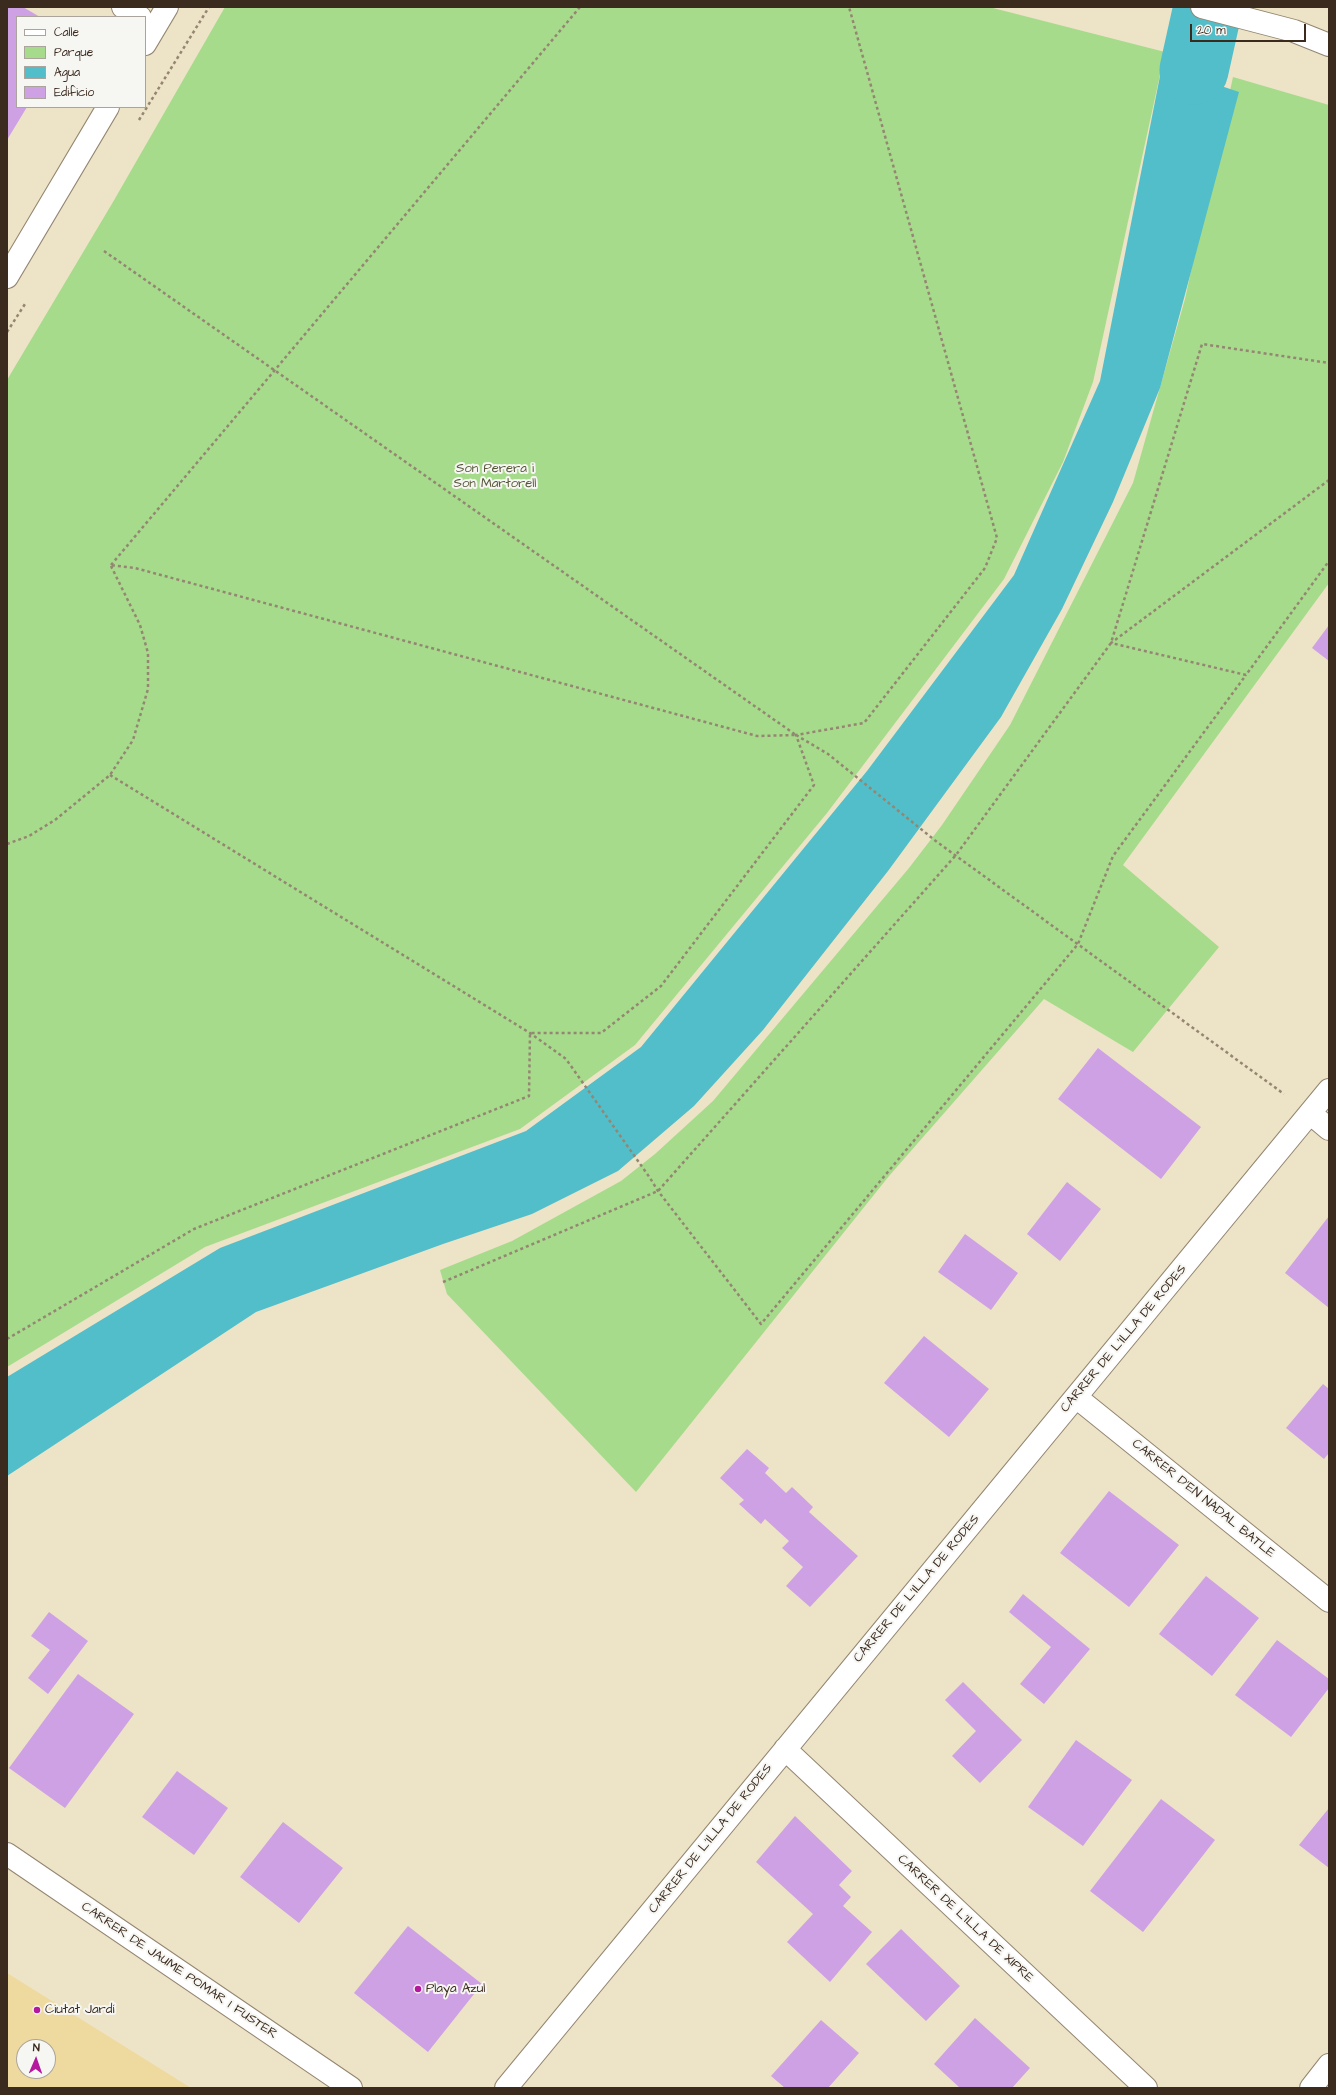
<!DOCTYPE html>
<meta charset="utf-8">
<style>
body{margin:0}
#map{position:relative;width:1336px;height:2095px;overflow:hidden;background:#ede3c6;font-family:"Architects Daughter",sans-serif}
canvas{display:block}
.frame{position:absolute;inset:0;border:8px solid #3b2a1e;pointer-events:none}
.legend{position:absolute;left:16px;top:16px;width:130px;height:92px;box-sizing:border-box;background:#f6f6f2;border:1px solid #aba49d;margin:0;padding:5px 7px;list-style:none;font-size:12px;color:#3b2a1e}
.legend li{display:flex;align-items:center;gap:8px;height:20px}
.legend b{width:20px;border:1px solid #aba49d}
.north{position:absolute;left:16px;top:2039px;width:40px;height:40px;box-sizing:border-box;background:#f6f6f2;border:1px solid #aba49d;border-radius:50%;rotate:2deg;font-size:11px;font-weight:700;line-height:16px;text-align:center;color:#3b2a1e}
.north::after{content:'';display:block;margin:auto;width:14px;height:18px;background:#b5179e;clip-path:polygon(50% 0,100% 100%,50% 72%,0 100%)}
.scale{position:absolute;left:1190px;top:24px;width:116px;height:18px;box-sizing:border-box;border:2px solid #3b2a1e;border-top:0;padding-left:5px;font-size:12px;line-height:14px;white-space:nowrap;color:#3b2a1e;-webkit-text-stroke:3px #f6f6f2;paint-order:stroke}
</style>
<div id="map">
<canvas width="1336" height="2095"></canvas>
<div class="frame"></div>
<ul class="legend">
<li><b style="height:5px;background:#fff"></b>Calle</li>
<li><b style="height:11px;background:#a6db8b"></b>Parque</li>
<li><b style="height:11px;background:#51beca"></b>Agua</li>
<li><b style="height:11px;background:#cea1e5"></b>Edificio</li>
</ul>
<div class="north">N</div>
<div class="scale">20 m</div>
</div>
<script>
const g = document.querySelector('canvas').getContext('2d');
g.lineJoin = 'round';
function paint(path, color) { g.fillStyle = color; g.fill(path, 'evenodd'); }
const shape = rows => new Path2D(rows.map(r => 'M' + r).join(''));
function strokePath(path, color, width, dash) { g.strokeStyle = color; g.lineWidth = width; g.lineCap = dash ? 'butt' : 'round'; g.setLineDash(dash || []); g.stroke(path); }
function drawText(font, color, halo, rows, align = 'center') {
  g.font = font + ' "Architects Daughter",sans-serif'; g.lineWidth = 4; g.setLineDash([]); g.textBaseline = 'middle'; g.strokeStyle = halo; g.fillStyle = color; for (const [text, x, y, turn = 0] of rows) {
    g.save(); g.translate(x, y); g.rotate((+turn || 0) * Math.PI / 180); g.textAlign = isNaN(turn) ? turn : align; if (halo) g.strokeText(text, 0, 0); g.fillText(text, 0, 0); g.restore();
  }
}
paint(shape([
 [225,7,989,7,1165,52,1093,382,1063,462,1004,579,827,813,635,1045,520,1129,205,1247,7,1367,7,380,113,202],
 [1233,77,1329,105,1329,583,1123,865,1219,947,1133,1052,1044,999,889,1176,636,1492,447,1294,440,1270,512,1241,621,1181,655,1154,713,1101,909,868,942,825,1010,725,1133,483,1185,299]
]), '#a6db8b');
paint(shape([
 [7,1973,191,2088,7,2088],
 [24,2047,48,2047,48,2071,24,2071]
]), '#eeda9e');
paint(shape([
 [1162,66,1239,92,1160,388,1113,502,1062,609,1001,717,888,871,763,1030,694,1106,618,1171,532,1214,443,1244,256,1312,7,1476,7,1377,220,1248,526,1131,641,1047,867,771,1014,575,1100,381]
]), '#51beca');
strokePath(shape([
 [1189,93,1194,70]
]), '#51beca', 12);
strokePath(shape([
 [1194,70,1208,7]
]), '#51beca', 69);
paint(shape([
 [7,7,23,7,40,17,17,17,17,107,27,107,7,140],
 [1329,625,1329,661,1312,648],
 [1098,1048,1201,1127,1161,1179,1058,1099],
 [1067,1182,1101,1209,1060,1261,1027,1234],
 [1329,1216,1329,1308,1285,1273],
 [965,1234,1018,1273,991,1310,938,1272],
 [924,1336,989,1389,949,1437,884,1383],
 [1323,1384,1329,1389,1329,1453,1324,1459,1286,1428],
 [747,1449,769,1468,765,1473,786,1493,792,1487,813,1507,809,1512,858,1556,810,1607,786,1586,803,1567,782,1548,789,1541,765,1519,761,1524,739,1504,744,1500,720,1478],
 [1109,1491,1179,1545,1129,1607,1060,1553],
 [1206,1576,1259,1618,1212,1676,1159,1634],
 [1023,1594,1090,1649,1044,1704,1020,1684,1051,1647,1009,1612],
 [49,1612,88,1641,48,1694,28,1678,50,1650,31,1636],
 [1277,1640,1329,1679,1329,1688,1291,1737,1235,1695],
 [78,1674,134,1714,65,1808,9,1768],
 [963,1682,1022,1740,980,1783,952,1756,976,1731,945,1700],
 [1076,1740,1132,1780,1083,1846,1028,1807],
 [177,1771,228,1808,194,1855,142,1817],
 [1161,1799,1215,1840,1143,1932,1090,1891],
 [1329,1808,1329,1868,1299,1845],
 [795,1816,852,1871,839,1885,851,1897,843,1906,872,1932,830,1982,787,1942,813,1914,756,1862],
 [283,1822,343,1868,299,1923,240,1877],
 [408,1926,482,1984,428,2052,354,1993],
 [901,1929,960,1986,926,2021,866,1964],
 [975,2018,1030,2068,1012,2088,960,2088,934,2064],
 [821,2020,859,2053,828,2088,785,2088,771,2076]
]), '#cea1e5');
const minor = shape([
 [123,7,140,17],
 [1202,7,1294,31,1329,45],
 [145,44,167,7],
 [7,277,108,107],
 [1310,1113,1329,1129],
 [1076,1397,1329,1601],
 [785,1749,1146,2088],
 [7,1854,351,2088],
 [506,2088,1329,1090],
 [1311,2088,1329,2065]
]);
strokePath(minor, '#948672', 24);
strokePath(shape([
 [139,120,209,7],
 [104,251,796,735,757,736,135,568,110,565],
 [7,332,25,304],
 [1329,480,1111,643,1246,675,1329,561],
 [111,565,580,7],
 [796,735,828,754,937,842,1284,1094],
 [110,775,530,1033,566,1059,650,1178,658,1191,761,1324,1078,944,1113,856,1246,675],
 [7,844,29,836,55,820,110,775,133,740,148,689,148,653,140,625,111,566],
 [443,1282,658,1191,956,855,1111,643,1202,344,1329,363],
 [7,1339,194,1229,529,1096,530,1033,601,1033,661,986,814,785,796,735,864,723,985,568,997,538,849,7]
]), '#948672', 2.5, [3, 3]);
strokePath(minor, '#fff', 22);
for (const [x, y, r, color] of [
 [418,1989,4,"#b5179e"],
 [37,2010,4,"#b5179e"]
]) { const dot = new Path2D(); dot.arc(x, y, r, 0, 2 * Math.PI); g.fillStyle = color; g.fill(dot); strokePath(dot, '#f6f6f2', 1.5); }
drawText('13px', '#565639', '#f6f6f2', [
 ["Son Perera i",495,469],
 ["Son Martorell",495,484]
]);
drawText('13px', '#3b2a1e', '#f6f6f2', [
 ["CARRER DE L'ILLA DE RODES",1124,1339,-50],
 ["CARRER D'EN NADAL BATLE",1203,1499,39],
 ["CARRER DE L'ILLA DE RODES",917,1589,-50],
 ["CARRER DE L'ILLA DE RODES",711,1839,-51],
 ["CARRER DE L'ILLA DE XIPRE",965,1919,43],
 ["CARRER DE JAUME POMAR I FUSTER",179,1971,34]
]);
drawText('13px', '#3b2a1e', '#f6f6f2', [
 ["Playa Azul",426,1989],
 ["Ciutat Jardí",45,2010]
], 'left');
</script>
